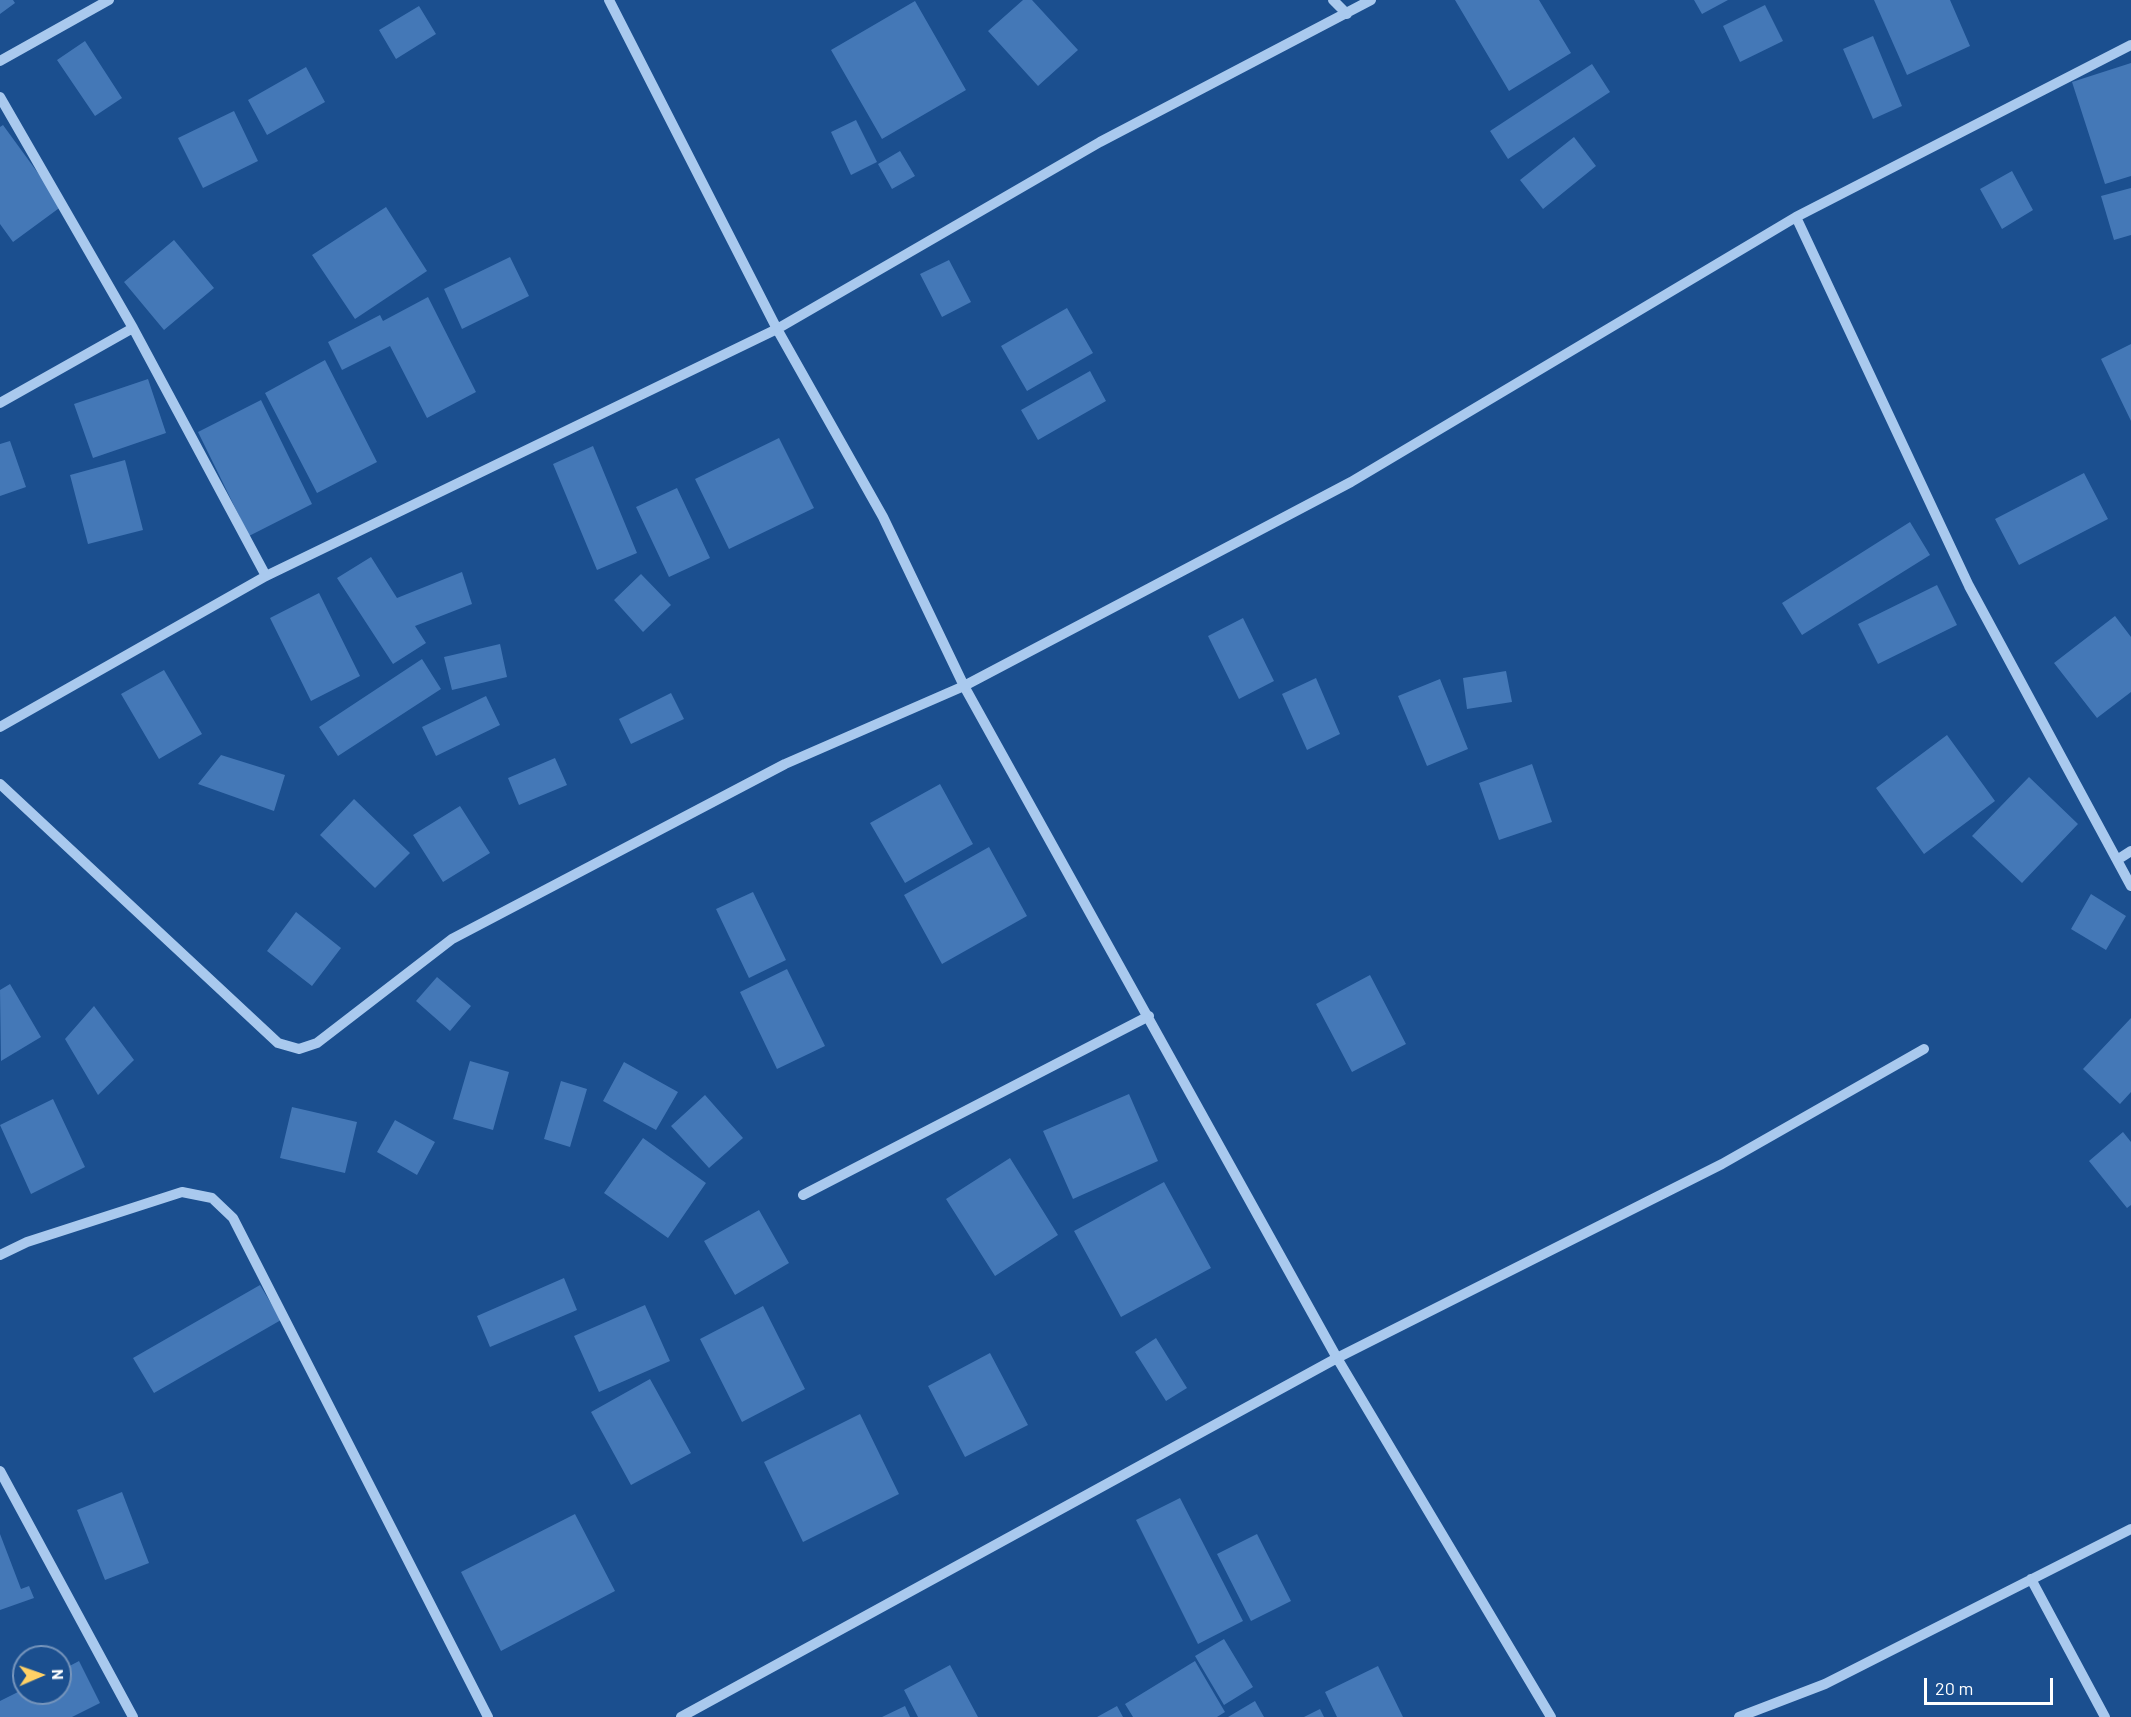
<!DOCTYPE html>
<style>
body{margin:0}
#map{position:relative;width:2131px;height:1717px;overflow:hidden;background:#1b4f8f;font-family:Barlow,sans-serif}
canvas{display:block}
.north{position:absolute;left:12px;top:1645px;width:60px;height:60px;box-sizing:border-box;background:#1b4f8f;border:2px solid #7695bc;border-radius:50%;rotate:88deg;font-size:16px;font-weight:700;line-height:24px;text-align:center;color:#fff}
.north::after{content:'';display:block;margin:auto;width:21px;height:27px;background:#ffd166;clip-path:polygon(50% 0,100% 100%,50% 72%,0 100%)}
.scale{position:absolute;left:1924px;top:1678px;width:129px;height:27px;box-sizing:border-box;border:3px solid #fff;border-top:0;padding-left:8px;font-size:18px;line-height:21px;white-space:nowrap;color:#fff;-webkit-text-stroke:4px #1b4f8f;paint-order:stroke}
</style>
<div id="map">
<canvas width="2131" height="1717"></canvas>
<div class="north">N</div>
<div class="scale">20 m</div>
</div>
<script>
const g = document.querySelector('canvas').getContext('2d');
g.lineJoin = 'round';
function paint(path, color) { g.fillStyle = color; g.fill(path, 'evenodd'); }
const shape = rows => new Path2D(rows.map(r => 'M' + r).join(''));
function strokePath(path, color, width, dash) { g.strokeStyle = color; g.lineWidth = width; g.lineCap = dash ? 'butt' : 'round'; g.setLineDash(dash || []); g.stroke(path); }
paint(shape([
 [0,0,13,0,15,3,0,14],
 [1023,0,1032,0,1078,50,1038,86,988,31],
 [1455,0,1539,0,1571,53,1509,91],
 [1694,0,1728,0,1702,14],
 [1874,0,1950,0,1970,46,1907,75],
 [915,1,966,90,882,139,831,50],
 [1765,5,1783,41,1740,62,1723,26],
 [419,6,436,34,396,59,379,30],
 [1873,36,1902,106,1873,119,1843,49],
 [85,41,122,98,95,116,57,60],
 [2131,63,2131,176,2105,184,2072,82],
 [1592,64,1610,92,1508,159,1490,131],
 [306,67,325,102,267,135,248,100],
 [234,111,258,161,203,188,178,138],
 [856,120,877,162,851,175,831,132],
 [3,125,62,206,13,242,0,224,0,127],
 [1574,137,1596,166,1543,209,1520,180],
 [900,151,915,176,892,189,878,164],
 [2012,171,2033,210,2002,229,1980,189],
 [2131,188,2131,235,2114,240,2101,196],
 [386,207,427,271,355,319,312,255],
 [174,240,214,288,164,330,124,282],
 [510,257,529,296,462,329,444,289],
 [949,260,971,302,942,317,920,274],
 [428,297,476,392,427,418,390,346,342,370,328,342,380,315,383,321],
 [1067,308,1093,353,1027,391,1001,346],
 [2131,344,2131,421,2101,359],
 [325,360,377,462,317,493,265,393],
 [1090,371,1106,401,1038,440,1021,410],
 [148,379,166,433,93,458,74,404],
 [261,400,312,504,249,536,198,432],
 [779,438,814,508,729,549,695,479],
 [10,441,26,487,0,496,0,444],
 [593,446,637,553,597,570,553,464],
 [125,460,143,530,88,544,70,475],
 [2084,473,2108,519,2019,565,1995,519],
 [677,488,710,558,669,577,636,507],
 [1910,522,1930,555,1802,635,1782,603],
 [371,557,397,598,462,572,472,604,415,626,426,643,393,664,337,578],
 [641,574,671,605,643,632,614,600],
 [1937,585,1957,625,1878,664,1858,624],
 [319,593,360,676,311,701,270,618],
 [2115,616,2131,637,2131,692,2097,718,2054,663],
 [1243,618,1274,681,1239,699,1208,636],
 [500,644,507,677,452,690,444,657],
 [422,659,441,689,338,756,319,727],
 [164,670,202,734,159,759,121,694],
 [1506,671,1512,702,1467,709,1463,678],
 [1316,678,1340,734,1307,750,1282,694],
 [1440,679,1468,749,1427,766,1398,696],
 [671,693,684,719,631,744,619,719],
 [486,696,500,725,436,756,422,727],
 [1947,735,1995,801,1924,854,1876,788],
 [221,755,285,775,274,811,198,784],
 [555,758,567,785,519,805,508,778],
 [1532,764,1552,822,1499,840,1479,783],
 [2029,777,2078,824,2022,883,1972,836],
 [940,784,973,844,905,883,870,823],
 [354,799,410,853,375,888,320,835],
 [460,806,490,853,443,882,413,835],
 [989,847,1027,916,942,964,904,895],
 [753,892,786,960,749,978,716,909],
 [2091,894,2126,916,2106,950,2071,929],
 [296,912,341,948,312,986,267,951],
 [787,969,825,1046,777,1069,740,992],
 [1370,975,1406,1044,1352,1072,1316,1004],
 [437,977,471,1006,450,1031,416,1001],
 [10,984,41,1037,1,1061,0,990],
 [94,1006,134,1060,98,1095,65,1039],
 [2131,1018,2131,1092,2120,1104,2083,1069],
 [470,1061,509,1072,493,1130,453,1119],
 [624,1062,678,1092,656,1130,603,1101],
 [561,1081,587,1089,570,1147,544,1139],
 [1129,1094,1158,1161,1073,1199,1043,1131],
 [705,1095,743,1138,709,1168,671,1126],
 [53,1099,85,1167,31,1194,0,1125],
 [292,1107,357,1122,345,1173,280,1158],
 [395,1120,435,1142,417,1175,377,1152],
 [2123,1132,2131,1142,2131,1205,2127,1208,2089,1161],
 [643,1138,706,1183,668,1238,604,1193],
 [1010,1158,1058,1235,995,1276,946,1199],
 [1164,1182,1211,1268,1121,1317,1074,1231],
 [759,1210,789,1263,735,1295,704,1241],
 [564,1278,577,1310,490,1347,477,1316],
 [260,1285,281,1320,154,1393,133,1358],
 [645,1305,670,1361,599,1392,574,1336],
 [763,1306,805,1389,742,1422,700,1339],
 [1156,1338,1187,1388,1166,1401,1135,1352],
 [990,1353,1028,1425,965,1457,928,1386],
 [650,1379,691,1453,631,1485,591,1412],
 [860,1414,899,1494,803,1542,764,1462],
 [122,1492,149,1563,105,1580,77,1510],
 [1180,1498,1243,1621,1198,1644,1136,1520],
 [575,1514,615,1591,501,1651,461,1572],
 [0,1534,21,1589,29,1586,34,1598,0,1610],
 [1257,1534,1291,1601,1251,1621,1217,1554],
 [1224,1639,1253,1687,1224,1705,1195,1656],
 [79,1661,100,1703,72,1717,0,1717,0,1701,24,1689,24,1693,60,1693,60,1671],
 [1195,1661,1225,1712,1217,1717,1133,1717,1125,1704],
 [950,1665,978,1717,918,1717,904,1690],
 [1378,1666,1403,1717,1337,1717,1325,1692],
 [1255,1701,1264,1717,1228,1717],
 [905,1706,910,1717,882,1717],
 [1117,1706,1123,1717,1097,1717],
 [1320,1709,1324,1717,1304,1717]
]), '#4478b7');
strokePath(shape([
 [609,0,777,329,883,517,964,686,1337,1358,1551,1717],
 [1333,0,1347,14],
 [0,61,109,0],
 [0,97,133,328,266,576],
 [1796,217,1969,586,2131,886],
 [0,403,133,328],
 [0,727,266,576,777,329,1100,142,1371,0],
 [0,784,278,1043,299,1049,317,1043,452,939,785,764,964,686,1351,482,1796,217,2131,45],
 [2117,860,2131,851],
 [803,1195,1149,1016],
 [0,1255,27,1242,182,1192,212,1198,233,1218,488,1717],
 [0,1471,133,1717],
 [2031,1579,2105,1717],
 [681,1717,1337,1358,1722,1164,1924,1049],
 [1739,1717,1825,1684,2131,1529]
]), '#a9c9ee', 10);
</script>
